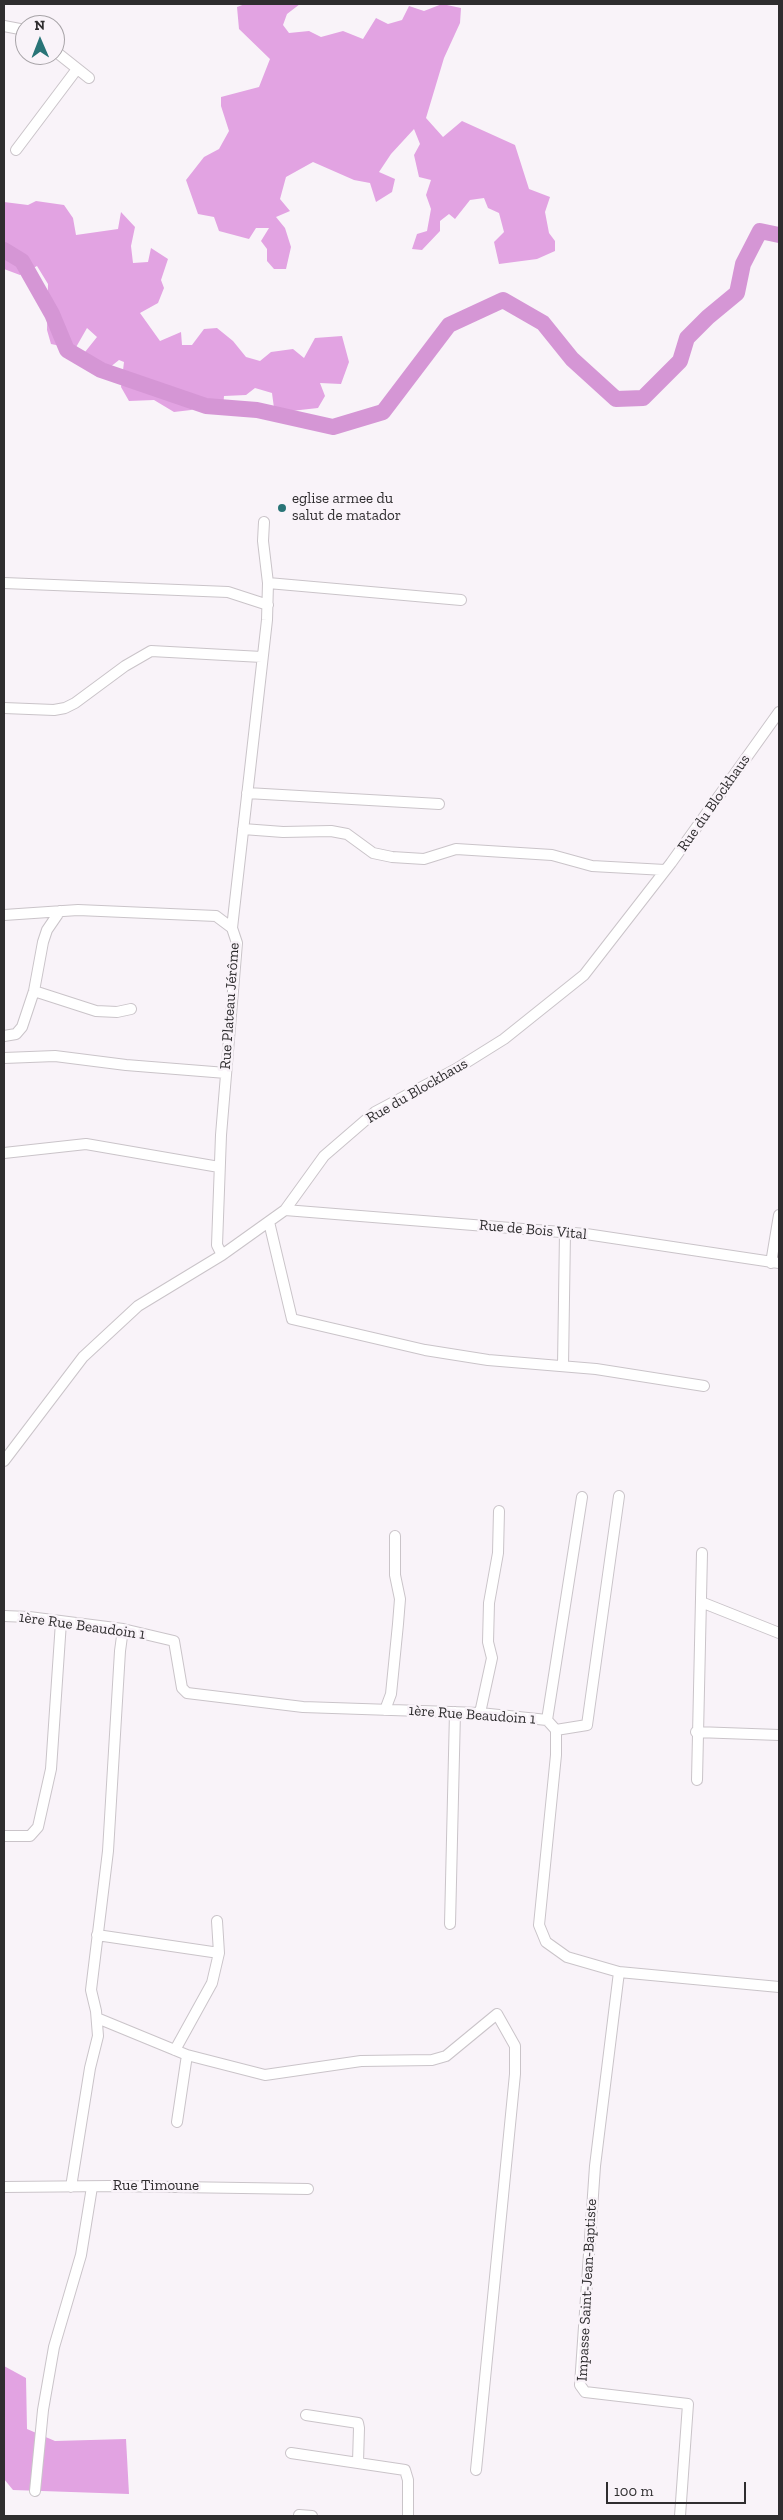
<!DOCTYPE html>
<meta charset="utf-8">
<style>
body{margin:0}
#map{position:relative;width:783px;height:2520px;overflow:hidden;background:#f9f3f9;font-family:"Zilla Slab",serif}
canvas{display:block}
.frame{position:absolute;inset:0;border:5px solid #2f2d2f;pointer-events:none}
.north{position:absolute;left:15px;top:15px;width:50px;height:50px;box-sizing:border-box;background:#f9f3f9;border:1px solid #a8a4a8;border-radius:50%;rotate:359deg;font-size:14px;font-weight:700;line-height:20px;text-align:center;color:#2f2d2f}
.north::after{content:'';display:block;margin:auto;width:18px;height:22px;background:#297477;clip-path:polygon(50% 0,100% 100%,50% 72%,0 100%)}
.scale{position:absolute;left:606px;top:2482px;width:140px;height:22px;box-sizing:border-box;border:2px solid #2f2d2f;border-top:0;padding-left:6px;font-size:15px;line-height:18px;white-space:nowrap;color:#2f2d2f;-webkit-text-stroke:4px #f9f3f9;paint-order:stroke}
</style>
<div id="map">
<canvas width="783" height="2520"></canvas>
<div class="frame"></div>
<div class="north">N</div>
<div class="scale">100 m</div>
</div>
<script>
const g = document.querySelector('canvas').getContext('2d');
g.lineJoin = 'round';
function paint(path, color) { g.fillStyle = color; g.fill(path, 'evenodd'); }
const shape = rows => new Path2D(rows.map(r => 'M' + r).join(''));
function strokePath(path, color, width, dash) { g.strokeStyle = color; g.lineWidth = width; g.lineCap = dash ? 'butt' : 'round'; g.setLineDash(dash || []); g.stroke(path); }
function drawText(font, color, halo, rows, align = 'center') {
  g.font = font + ' "Zilla Slab",serif'; g.lineWidth = 5; g.setLineDash([]); g.textBaseline = 'middle'; g.strokeStyle = halo; g.fillStyle = color; for (const [text, x, y, turn = 0] of rows) {
    g.save(); g.translate(x, y); g.rotate((+turn || 0) * Math.PI / 180); g.textAlign = isNaN(turn) ? turn : align; if (halo) g.strokeText(text, 0, 0); g.fillText(text, 0, 0); g.restore();
  }
}
paint(shape([
 [245,4,300,4,287,14,283,25,289,33,309,31,321,37,343,31,363,39,376,18,388,24,402,20,409,6,424,11,442,4,461,8,460,23,444,58,426,118,443,137,462,121,515,145,529,189,550,197,545,212,549,233,555,241,555,251,537,259,499,264,494,242,504,232,499,213,488,208,484,198,470,200,455,219,449,214,440,221,440,231,422,250,412,249,417,234,427,231,431,209,426,195,431,180,419,177,414,155,420,144,414,129,391,154,379,172,395,179,392,192,376,202,370,183,354,180,313,162,286,177,280,199,290,211,276,217,285,228,291,247,286,269,274,269,267,261,267,249,261,241,269,228,256,228,249,239,219,231,214,217,198,214,186,180,204,157,219,149,229,131,221,106,221,97,259,87,270,59,239,29,237,7],
 [36,201,64,205,73,218,76,235,118,229,121,212,135,227,131,246,133,263,148,262,151,248,168,259,161,280,164,288,158,303,140,313,160,341,181,332,182,345,192,345,204,329,217,328,233,341,246,357,260,361,271,352,293,349,304,358,315,338,342,336,349,362,341,384,320,383,325,396,318,408,282,412,274,408,272,393,255,388,246,395,224,396,223,408,206,403,191,410,174,412,154,400,129,401,121,387,124,362,119,360,109,368,94,364,85,352,97,337,87,328,75,349,51,344,47,330,48,284,37,266,20,275,4,269,4,202,28,205],
 [4,2366,26,2378,27,2429,55,2441,126,2439,129,2494,13,2490,4,2479]
]), '#e2a3e2');
strokePath(shape([
 [4,250,22,261,52,314,67,350,101,370,206,406,257,410,333,427,383,412,449,325,503,300,543,323,572,359,616,399,643,398,680,361,687,338,708,317,737,293,743,264,760,231,779,235]
]), '#d596d5', 16);
const minor = shape([
 [4,26,25,30],
 [55,51,89,78],
 [16,150,77,69],
 [4,583,228,592,268,605],
 [268,583,461,600],
 [4,708,54,710,65,708,75,703,125,666,151,651,262,657],
 [247,793,439,804],
 [243,829,283,832,331,831,347,834,373,853,392,857,424,859,456,849,552,855,592,866,665,870],
 [4,915,78,910,216,916,232,928,237,943,221,1135,217,1245,222,1255],
 [232,928,267,620,268,583,263,541,264,522],
 [34,991,96,1011,117,1012,131,1009],
 [4,1036,16,1034,22,1027,34,991,43,942,47,930,60,911],
 [4,1058,55,1056,126,1065,226,1073],
 [4,1153,86,1144,219,1167],
 [285,1210,586,1234,779,1263],
 [269,1222,292,1319,425,1350,488,1360,596,1369,704,1386],
 [771,1263,779,1215],
 [563,1366,565,1232],
 [4,1461,83,1357,138,1306,222,1255,285,1210,324,1156,375,1112,456,1069,504,1039,584,975,671,863,779,712],
 [701,1602,779,1633],
 [4,1616,29,1617,123,1629,174,1641,182,1688,187,1693,303,1707,480,1713,547,1720,556,1730,556,1755,539,1925,546,1942,567,1957,619,1972,779,1987],
 [385,1710,391,1694,398,1624,400,1599,395,1575,395,1536],
 [480,1713,492,1658,488,1642,489,1603,498,1553,499,1511],
 [547,1720,582,1497],
 [556,1730,587,1725,619,1496],
 [696,1732,779,1735],
 [697,1780,702,1553],
 [4,1836,30,1836,38,1827,51,1769,61,1622],
 [450,1924,455,1712],
 [97,1935,219,1953],
 [619,1972,595,2166,580,2385,585,2392,688,2404,680,2516],
 [97,2018,187,2055,265,2075,361,2061,432,2060,446,2056,497,2014,515,2046,515,2074,476,2470],
 [175,2050,212,1983,219,1953,217,1921],
 [177,2122,187,2055],
 [4,2187,110,2186,308,2189],
 [71,2187,90,2068,98,2036,96,2011,91,1990,108,1851,120,1651,123,1629],
 [306,2415,358,2423,359,2428,358,2462],
 [291,2453,405,2470,408,2480,408,2516],
 [35,2491,43,2410,54,2347,81,2255,92,2187],
 [299,2515,312,2516]
]);
strokePath(minor, '#cac4c9', 12);
strokePath(minor, '#fff', 10);
for (const [x, y, r, color] of [
 [282,508,5,"#297477"]
]) { const dot = new Path2D(); dot.arc(x, y, r, 0, 2 * Math.PI); g.fillStyle = color; g.fill(dot); strokePath(dot, '#f9f3f9', 2); }
drawText('15px', '#2f2d2f', '#f9f3f9', [
 ["eglise armee du",292,499],
 ["salut de matador",292,516]
], 'left');
drawText('15px', '#2f2d2f', '#f9f3f9', [
 ["Rue du Blockhaus",714,803,-55],
 ["Rue Plateau Jérôme",230,1006,-86],
 ["Rue du Blockhaus",417,1091,-30],
 ["Rue de Bois Vital",533,1230,5],
 ["1ère Rue Beaudoin 1",82,1626,8],
 ["1ère Rue Beaudoin 1",472,1715,4],
 ["Rue Timoune",156,2186],
 ["Impasse Saint-Jean-Baptiste",587,2290,-87]
]);
</script>
